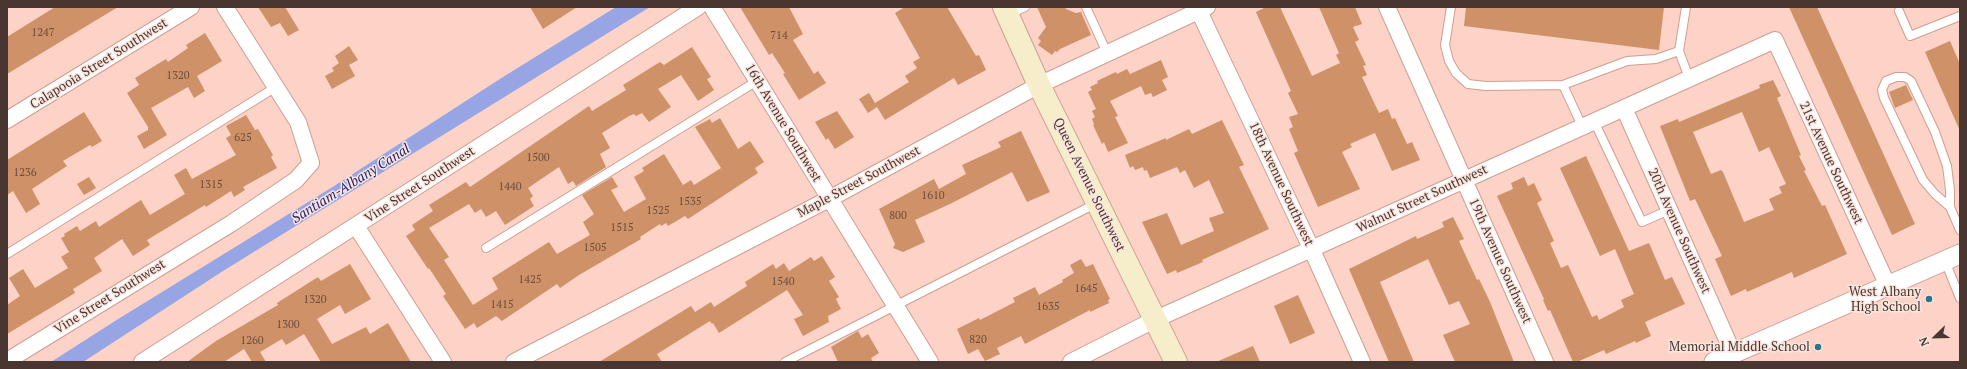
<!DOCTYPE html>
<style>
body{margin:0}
#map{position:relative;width:1967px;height:369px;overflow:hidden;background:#fdd2c7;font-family:"PT Serif",serif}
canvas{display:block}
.frame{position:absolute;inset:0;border:8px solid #4a3630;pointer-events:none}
.north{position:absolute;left:1915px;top:317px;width:40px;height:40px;-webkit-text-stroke:3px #fbe5df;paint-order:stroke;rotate:247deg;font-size:11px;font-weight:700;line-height:16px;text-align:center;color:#4a3630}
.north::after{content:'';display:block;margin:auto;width:14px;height:18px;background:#4a3630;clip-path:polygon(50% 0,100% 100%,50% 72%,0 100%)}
</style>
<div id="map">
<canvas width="1967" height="369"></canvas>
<div class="frame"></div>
<div class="north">N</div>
</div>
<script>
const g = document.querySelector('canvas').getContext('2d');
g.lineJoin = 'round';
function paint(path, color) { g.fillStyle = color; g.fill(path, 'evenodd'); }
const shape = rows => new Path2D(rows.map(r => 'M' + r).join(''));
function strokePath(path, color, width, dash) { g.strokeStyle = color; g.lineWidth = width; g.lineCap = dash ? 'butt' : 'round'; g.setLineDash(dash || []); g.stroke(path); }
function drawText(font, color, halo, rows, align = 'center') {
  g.font = font + ' "PT Serif",serif'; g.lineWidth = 3; g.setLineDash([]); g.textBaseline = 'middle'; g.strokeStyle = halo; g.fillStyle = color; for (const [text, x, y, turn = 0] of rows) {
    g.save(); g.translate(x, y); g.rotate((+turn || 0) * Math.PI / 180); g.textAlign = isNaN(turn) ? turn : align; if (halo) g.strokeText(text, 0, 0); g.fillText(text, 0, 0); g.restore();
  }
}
paint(shape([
 [616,7,650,7,223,271,83,362,51,362,115,321,331,188,503,77]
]), '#97a5e5');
paint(shape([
 [55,7,118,7,7,74,7,37],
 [258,7,285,7,299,30,288,36,280,23,271,27],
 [530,7,577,7,543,29],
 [740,7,789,7,803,34,793,40,814,74,818,71,826,83,799,100,783,74,785,73,772,53,769,55],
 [905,7,947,7,976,56,979,55,986,70,958,85,954,78,885,120,877,107,868,113,859,99,869,93,875,103,909,82,905,76,917,68,913,62,920,58,895,13],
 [1037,7,1065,7,1066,9,1076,13,1081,12,1091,35,1060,49,1057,52,1055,51,1052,55,1038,45,1041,41,1038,38,1046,27],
 [1266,7,1280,7,1312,76,1340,63,1336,55,1339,53,1319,7,1355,7,1362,24,1353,27,1359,40,1355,42,1366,65,1363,66,1367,75,1362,77,1379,113,1388,109,1392,119,1395,118,1407,144,1412,142,1420,160,1392,171,1375,133,1350,144,1352,147,1342,152,1360,189,1318,207,1294,153,1298,151,1289,129,1293,127,1289,117,1298,114,1288,93,1291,91,1256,12],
 [1466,7,1664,7,1659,50,1464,26],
 [1789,7,1817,7,1915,224,1892,235],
 [205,33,222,61,197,76,205,91,194,98,188,87,151,108,167,135,144,149,137,136,148,130,148,127,127,93,139,85,135,78,166,59,168,62,188,48,186,45],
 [1950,41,1960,64,1960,131,1925,52],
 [349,46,358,60,349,65,355,76,332,89,325,76,334,71,332,68,339,63,335,56],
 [692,47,711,77,707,79,714,90,698,101,681,75,658,89,671,107,649,122,642,113,636,116,634,114,629,116,602,133,610,148,600,154,606,167,576,186,573,181,568,184,559,167,528,188,533,196,530,199,534,206,505,225,496,211,486,217,481,209,475,213,469,204,429,228,449,257,444,260,473,305,498,289,492,278,549,242,557,254,590,235,583,222,594,214,582,195,612,177,618,187,611,190,624,212,646,199,634,177,644,171,642,168,664,154,683,185,691,180,694,185,721,168,695,127,710,119,712,123,720,118,738,149,750,141,764,162,755,168,758,173,688,219,685,216,668,226,666,223,661,226,660,224,640,237,641,239,579,275,560,288,557,284,502,321,496,316,477,328,474,323,465,329,443,296,446,294,429,268,428,269,406,236,415,230,412,225,433,211,429,205,466,182,470,187,589,106,592,111,626,90,623,85,660,62,664,65],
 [1161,60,1168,77,1162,80,1167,90,1153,97,1151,93,1145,95,1141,86,1110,101,1118,116,1115,117,1128,143,1108,152,1104,142,1102,144,1093,125,1094,124,1092,119,1095,117,1092,111,1096,109,1088,92,1092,90,1090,87,1098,83,1097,81,1116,72,1117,74,1127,69,1130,74],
 [1773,80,1781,96,1777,98,1801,155,1799,156,1806,170,1804,171,1822,206,1825,205,1847,254,1794,278,1792,272,1747,292,1746,289,1731,296,1715,259,1722,256,1695,199,1690,201,1660,126,1678,119,1679,122,1760,88,1759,85],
 [1742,112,1759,152,1769,147,1786,184,1779,187,1782,193,1769,199,1774,210,1744,222,1723,172,1721,170,1711,174,1693,132],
 [1906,85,1913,100,1895,108,1889,92],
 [837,111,854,137,835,149,828,138,826,140,815,122],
 [84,112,102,141,92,147,90,145,63,161,67,166,32,189,40,204,26,213,13,191,7,195,7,160],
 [246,115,255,130,258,129,273,155,271,157,277,168,243,187,245,190,234,197,231,191,206,207,205,205,147,240,150,245,133,256,122,239,94,258,102,271,73,289,75,293,7,334,7,305,20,296,9,278,23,269,35,288,68,268,61,257,69,252,61,238,65,236,64,234,77,226,80,231,96,221,99,227,141,200,150,215,185,194,174,175,186,168,192,179,236,155,226,138,231,135,226,126],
 [1222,120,1244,165,1239,167,1269,229,1202,260,1203,262,1177,273,1176,270,1167,274,1142,222,1167,213,1181,245,1214,231,1209,218,1224,213,1209,180,1194,188,1185,170,1180,173,1177,167,1150,178,1147,170,1144,171,1143,167,1135,170,1133,166,1130,168,1125,155,1166,138,1166,140,1189,129,1192,134],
 [1021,131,1050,192,1027,202,1012,172,952,203,915,220,925,242,903,252,893,248,895,244,879,209,934,179,939,189,966,174,962,165,1001,147,998,142],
 [1586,156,1629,251,1649,243,1665,280,1672,277,1685,304,1645,322,1651,336,1636,343,1635,341,1606,354,1604,350,1577,362,1573,362,1550,310,1548,311,1543,300,1544,299,1497,196,1513,189,1511,183,1524,177,1528,186,1534,183,1542,200,1537,203,1554,241,1550,243,1561,268,1568,265,1592,317,1597,315,1599,320,1624,307,1621,300,1634,294,1615,249,1600,256,1560,168],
 [89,177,96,188,84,195,77,184],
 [1453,217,1464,239,1459,241,1477,280,1479,279,1490,302,1514,362,1455,362,1443,335,1470,324,1459,301,1449,305,1428,259,1380,282,1414,362,1389,362,1349,269,1416,236,1417,239,1444,227,1442,222],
 [822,256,835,277,829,281,839,297,836,299,841,309,828,316,829,322,803,336,794,319,803,315,787,290,719,333,713,323,712,324,710,321,657,354,662,362,599,362,691,306,695,312,711,302,714,307,747,286,745,282,773,264,776,269,784,263,789,271,811,257,814,261],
 [1081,259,1086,267,1093,264,1110,299,1108,300,1109,303,1090,312,1090,310,1025,344,1021,336,997,348,1000,354,985,361,978,349,968,354,957,329,979,318,980,320,1015,302,1013,298,1035,287,1039,295,1063,282,1062,280,1074,273,1070,265],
 [350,264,371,299,345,314,340,305,317,319,332,344,366,327,370,334,388,323,411,362,321,362,304,334,286,345,282,339,260,352,266,362,252,362,244,349,224,362,187,362,216,341,278,305,277,303,318,277,321,281],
 [1298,295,1315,333,1290,344,1274,306],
 [858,331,862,338,868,334,879,353,871,358,873,362,838,362,831,347],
 [1253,346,1260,362,1216,362]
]), '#cf9167');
const service = shape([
 [1086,7,1107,53],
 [1451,7,1445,45,1449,61,1456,73,1468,84,1486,86,1563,85,1582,126],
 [1899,11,1910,36,1960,16],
 [1009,14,1025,7],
 [1679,51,1689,78],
 [1563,85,1627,61,1656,59,1679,51,1686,7],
 [1594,121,1642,222,1669,210],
 [1950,207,1950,190,1947,166,1935,132,1911,81,1905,77,1896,77,1886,81,1882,90,1884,98,1923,180,1935,194,1950,207,1960,230],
 [486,248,757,81],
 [7,254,276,87],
 [1945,261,1960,298],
 [785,362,1097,203]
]);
const minor = shape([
 [712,7,930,362],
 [1197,7,1312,250,1362,362],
 [1387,7,1545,362],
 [1624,108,1733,353],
 [7,120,191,7],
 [356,226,443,362],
 [7,361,232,223,296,180,311,163,298,122,225,7],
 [142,362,698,7],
 [514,362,829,199,1039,85,1207,7],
 [1071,362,1156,319,1775,40,1888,286]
]);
const tertiary = shape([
 [1714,362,1960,254]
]);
const secondary = shape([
 [1004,7,1039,85,1176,362]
]);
strokePath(service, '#d09d91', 10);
strokePath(minor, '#d09d91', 18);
strokePath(tertiary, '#d09d91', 21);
strokePath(secondary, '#d09d91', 24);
strokePath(service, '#fff', 8);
strokePath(minor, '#fff', 16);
strokePath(tertiary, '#fff', 19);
strokePath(secondary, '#f6edca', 22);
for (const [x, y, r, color] of [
 [1929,299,4,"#2f7483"],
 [1818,347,4,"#2f7483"]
]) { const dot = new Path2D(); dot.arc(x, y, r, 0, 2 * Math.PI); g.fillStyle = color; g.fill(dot); strokePath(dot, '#fbe5df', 1.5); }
drawText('11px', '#6b4d3e', null, [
 ["1247",43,33],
 ["714",779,36],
 ["1320",178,76],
 ["625",243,138],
 ["1500",538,158],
 ["1236",25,173],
 ["1315",211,185],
 ["1440",510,187],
 ["1610",933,196],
 ["1535",690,202],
 ["1525",658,211],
 ["800",898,216],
 ["1515",622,228],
 ["1505",595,248],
 ["1425",530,280],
 ["1540",783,282],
 ["1645",1086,289],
 ["1320",315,300],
 ["1415",502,305],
 ["1635",1048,307],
 ["1300",288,325],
 ["820",978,340],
 ["1260",252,341]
]);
drawText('13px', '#4a3630', '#fbe5df', [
 ["Calapooia Street Southwest",99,64,-32],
 ["16th Avenue Southwest",783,123,59],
 ["21st Avenue Southwest",1831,163,65],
 ["Maple Street Southwest",859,182,-28],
 ["18th Avenue Southwest",1281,184,65],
 ["Vine Street Southwest",420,185,-33],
 ["Queen Avenue Southwest",1089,185,64],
 ["Walnut Street Southwest",1422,199,-25],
 ["20th Avenue Southwest",1679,231,66],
 ["19th Avenue Southwest",1500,261,66],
 ["Vine Street Southwest",110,297,-32]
]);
drawText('13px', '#4a3630', '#fbe5df', [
 ["West Albany",1921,292],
 ["High School",1921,307],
 ["Memorial Middle School",1810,347]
], 'right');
drawText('italic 14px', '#22256f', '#fbe5df', [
 ["Santiam-Albany Canal",351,184,-32]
]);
</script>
